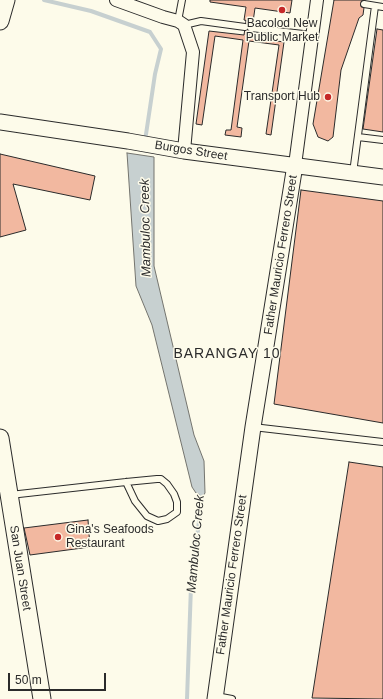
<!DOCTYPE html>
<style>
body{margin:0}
#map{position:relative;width:383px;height:699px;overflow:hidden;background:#fdfbea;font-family:Arial,sans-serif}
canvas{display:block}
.scale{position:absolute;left:8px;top:673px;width:98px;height:18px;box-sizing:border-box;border:2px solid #2b2b2b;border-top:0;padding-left:5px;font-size:12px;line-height:14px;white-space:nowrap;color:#2b2b2b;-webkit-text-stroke:3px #fdfbea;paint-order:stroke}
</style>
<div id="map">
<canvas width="383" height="699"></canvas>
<div class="scale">50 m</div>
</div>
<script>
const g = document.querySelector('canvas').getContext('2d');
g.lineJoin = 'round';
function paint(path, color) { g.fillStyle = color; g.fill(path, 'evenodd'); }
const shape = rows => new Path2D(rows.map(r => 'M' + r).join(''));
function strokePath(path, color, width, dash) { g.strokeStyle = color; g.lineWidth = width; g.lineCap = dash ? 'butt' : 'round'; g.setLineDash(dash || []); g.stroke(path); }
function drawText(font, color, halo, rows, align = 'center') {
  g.font = font + ' Arial,sans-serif'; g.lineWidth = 3; g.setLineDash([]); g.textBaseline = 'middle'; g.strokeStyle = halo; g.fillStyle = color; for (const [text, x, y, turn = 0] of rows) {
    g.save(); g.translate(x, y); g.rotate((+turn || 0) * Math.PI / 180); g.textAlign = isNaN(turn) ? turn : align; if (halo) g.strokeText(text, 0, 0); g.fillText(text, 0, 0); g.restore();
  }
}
const water = shape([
 [127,153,154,157,154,266,194,435,204,461,205,493,203,496,196,493,192,487,152,325,136,286,127,153]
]);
paint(water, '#c7d0d0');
strokePath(water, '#74746e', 1);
strokePath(shape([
 [44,0,91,11,150,32,161,49,155,74,145,141],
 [187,699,191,586,202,497,201,492]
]), '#c7d0d0', 4);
const building = shape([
 [210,0,292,0,290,13,255,8,253,22,244,20,246,7,210,2,210,0],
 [334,0,365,0,363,15,359,18,341,70,333,137,328,141,318,137,313,124,334,0],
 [246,21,251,21,249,37,284,42,271,135,266,134,279,45,249,41,237,127,242,128,241,137,225,135,226,130,231,130,243,40,215,36,202,125,196,124,209,31,244,35,246,21],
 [377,29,383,30,383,132,363,129,377,29],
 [0,154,95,176,90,200,13,184,26,230,0,237,0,154],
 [301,190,383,201,383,423,274,404,301,190],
 [349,462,383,467,383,699,381,699,312,698,349,462],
 [88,520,90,547,30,555,24,528,88,520]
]);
paint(building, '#f2b8a0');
strokePath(building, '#2b2b2b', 1);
const service = shape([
 [364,4,383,7],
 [178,21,182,0],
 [184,25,201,21,245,27],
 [251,28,312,35],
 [358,137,383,140],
 [353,173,375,6],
 [253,427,383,442],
 [10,495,126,482,157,479,161,479,167,484,174,494,177,502,177,512,167,519,158,521,147,516,135,501,126,482],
 [216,696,232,699]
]);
const minor = shape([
 [116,0,163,17,178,21,184,25,193,52,184,151],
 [295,165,317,0]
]);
const tertiary = shape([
 [0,122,128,141,184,151,383,177],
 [215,699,253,427,295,165]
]);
const secondary = shape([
 [0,21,6,0],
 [0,438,42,699]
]);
strokePath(service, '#2b2b2b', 8);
strokePath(minor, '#2b2b2b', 14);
strokePath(tertiary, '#2b2b2b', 17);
strokePath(secondary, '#2b2b2b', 19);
strokePath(service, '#fdfbea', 6);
strokePath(minor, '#fdfbea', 12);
strokePath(tertiary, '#fdfbea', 15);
strokePath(secondary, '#fdfbea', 17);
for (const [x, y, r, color] of [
 [282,10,4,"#c62828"],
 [328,97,4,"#c62828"],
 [58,537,4,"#c62828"]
]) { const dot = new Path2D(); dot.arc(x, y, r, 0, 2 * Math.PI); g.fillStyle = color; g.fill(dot); strokePath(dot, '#fdfbea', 1.5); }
drawText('12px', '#2b2b2b', '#fdfbea', [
 ["Bacolod New",282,24],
 ["Public Market",282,38],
 ["Transport Hub",320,97,"right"],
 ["Gina's Seafoods",66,530,"left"],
 ["Restaurant",66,544,"left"]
]);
drawText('12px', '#2b2b2b', '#fdfbea', [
 ["Burgos Street",191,151,9],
 ["Father Mauricio Ferrero Street",281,255,-81],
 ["San Juan Street",20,568,81],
 ["Father Mauricio Ferrero Street",232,575,-82]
]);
drawText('italic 13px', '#2b2b2b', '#fdfbea', [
 ["Mambuloc Creek",146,228,-91],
 ["Mambuloc Creek",196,544,-85]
]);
g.letterSpacing = '1px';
drawText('14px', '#2b2b2b', '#fdfbea', [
 ["BARANGAY 10",227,354]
]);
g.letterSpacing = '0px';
</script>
